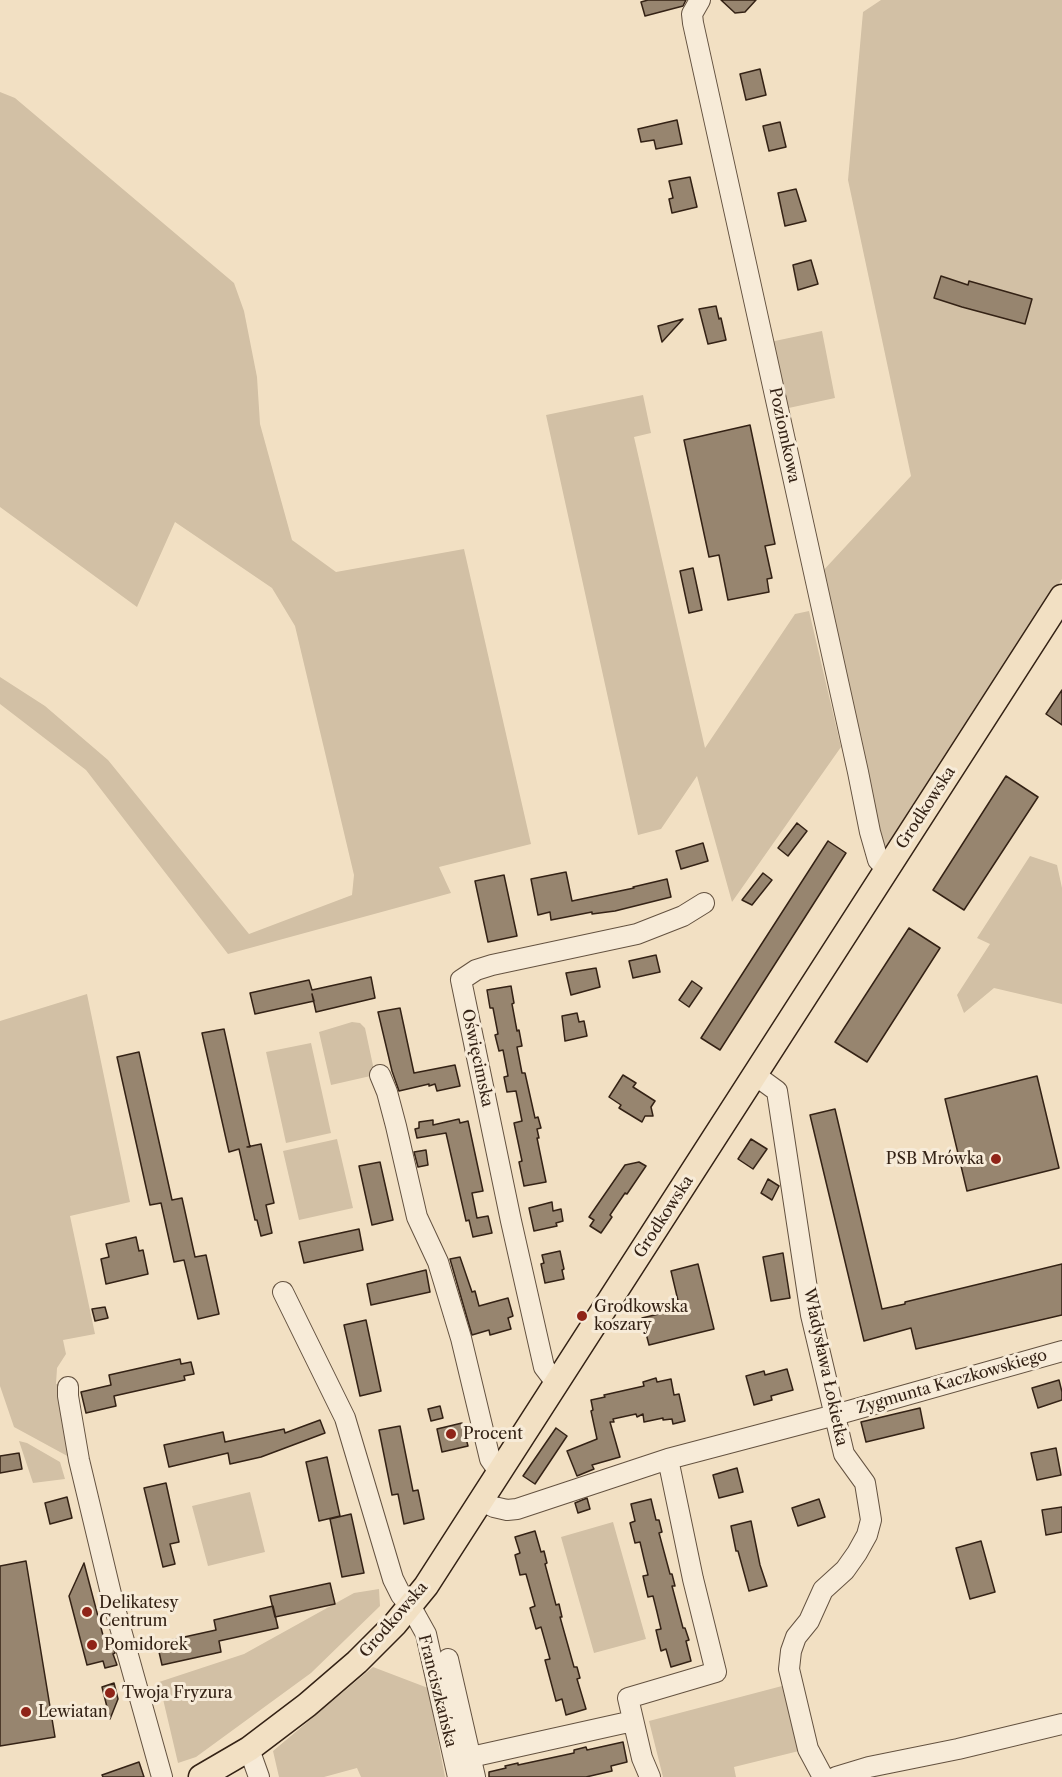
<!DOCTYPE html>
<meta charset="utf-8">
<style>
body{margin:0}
canvas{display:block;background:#f2e0c3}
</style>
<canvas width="1062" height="1777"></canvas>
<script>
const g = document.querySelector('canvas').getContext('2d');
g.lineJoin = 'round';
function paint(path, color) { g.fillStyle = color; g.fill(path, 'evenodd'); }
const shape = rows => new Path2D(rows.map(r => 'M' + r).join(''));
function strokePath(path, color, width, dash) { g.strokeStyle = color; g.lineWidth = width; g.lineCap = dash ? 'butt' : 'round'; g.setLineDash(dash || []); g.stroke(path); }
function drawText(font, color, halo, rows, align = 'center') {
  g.font = font + ' "Libre Caslon Text",serif'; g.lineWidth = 6; g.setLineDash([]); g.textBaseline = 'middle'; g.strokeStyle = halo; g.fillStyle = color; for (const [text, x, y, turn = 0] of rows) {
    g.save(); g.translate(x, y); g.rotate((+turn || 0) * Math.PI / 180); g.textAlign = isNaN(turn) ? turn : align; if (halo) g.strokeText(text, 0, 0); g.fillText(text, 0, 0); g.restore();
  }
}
paint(shape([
 [881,0,1062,0,1062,579,891,845,882,847,820,574,911,476,848,180,863,12],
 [0,92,15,98,234,283,244,311,257,377,260,424,292,540,336,572,464,549,531,844,439,867,451,893,228,954,86,770,0,704,0,677,45,706,108,760,249,934,352,895,354,875,295,626,272,588,175,522,137,607,0,507],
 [822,331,835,398,784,409,770,342],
 [643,395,651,433,634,437,705,748,795,614,809,611,841,747,732,902,697,776,661,829,638,835,546,415],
 [1030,856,1057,865,1062,888,1062,1004,994,988,964,1013,957,995,990,944,977,938],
 [87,994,130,1202,70,1216,95,1334,63,1340,66,1354,57,1368,56,1384,61,1385,71,1458,14,1427,0,1386,0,1021],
 [352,1022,360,1023,365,1028,375,1075,331,1085,319,1032],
 [311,1043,331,1133,286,1143,266,1052],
 [337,1139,353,1208,299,1220,283,1151],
 [19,1441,27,1443,60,1462,65,1479,33,1483],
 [250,1492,265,1552,208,1566,192,1506],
 [613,1522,646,1639,594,1653,561,1537],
 [379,1589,380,1606,311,1673,196,1757,178,1763,159,1682,244,1654,354,1593],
 [373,1667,428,1688,445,1777,361,1777,357,1768,324,1777,279,1777,273,1751],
 [782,1686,799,1751,734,1767,736,1777,663,1777,649,1721]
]), '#d2c0a5');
const building = shape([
 [648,0,686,0,683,6,645,16,641,2,648,0],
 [721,0,756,0,745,12,735,13,721,0],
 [760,69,766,95,746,100,740,74,760,69],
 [677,120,682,144,656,149,654,140,641,142,638,129,677,120],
 [780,122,786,147,769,151,763,126,780,122],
 [690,177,697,207,672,213,669,199,673,198,669,181,690,177],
 [796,189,806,221,785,226,778,193,796,189],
 [811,260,818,284,798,290,793,265,811,260],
 [941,276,968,285,969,281,1032,299,1025,324,962,307,934,298,941,276],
 [716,306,719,319,721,318,726,340,708,344,699,309,716,306],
 [683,319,662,342,658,326,683,319],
 [750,425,775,544,765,546,772,578,767,579,769,592,728,600,719,555,709,557,684,440,750,425],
 [693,568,702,610,689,613,680,571,693,568],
 [1062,690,1062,725,1046,714,1062,690],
 [1006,776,1038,797,964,910,933,890,1006,776],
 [797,823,807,831,788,856,778,848,797,823],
 [828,841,846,853,720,1050,701,1038,828,841],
 [703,843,708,861,681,869,676,851,703,843],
 [566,872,572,901,634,888,633,887,667,879,671,897,615,911,592,914,592,912,551,920,550,912,538,915,531,879,566,872],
 [763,873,772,880,752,905,742,900,763,873],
 [504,875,517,936,488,942,475,881,504,875],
 [909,928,940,948,867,1062,835,1042,909,928],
 [656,955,660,972,633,978,629,961,656,955],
 [596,968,600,987,571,995,566,973,596,968],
 [371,977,375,998,316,1012,312,994,314,1001,255,1014,250,993,309,980,312,990,371,977],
 [692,981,702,988,689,1007,679,1000,692,981],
 [511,986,514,1003,512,1004,517,1031,519,1030,522,1046,517,1047,522,1073,525,1073,535,1118,538,1117,541,1128,537,1129,539,1138,537,1138,546,1182,524,1186,519,1162,522,1161,514,1123,522,1121,516,1091,507,1092,504,1077,508,1076,503,1050,499,1051,495,1035,498,1034,493,1008,490,1008,487,990,511,986],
 [400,1008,414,1073,455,1065,460,1086,437,1091,435,1084,429,1086,429,1084,399,1091,392,1071,378,1012,400,1008],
 [577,1013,579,1022,584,1021,587,1036,565,1041,562,1016,577,1013],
 [224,1029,250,1147,247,1147,261,1144,274,1203,266,1205,272,1233,261,1236,257,1220,255,1220,239,1149,229,1152,202,1033,224,1029],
 [139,1052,172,1200,182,1198,195,1257,206,1255,219,1314,198,1319,184,1260,174,1262,161,1203,150,1205,117,1057,139,1052],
 [623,1075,636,1083,633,1087,655,1101,651,1107,653,1116,645,1116,642,1122,619,1108,621,1105,609,1097,623,1075],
 [1037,1076,1059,1168,967,1191,945,1099,1037,1076],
 [835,1109,882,1309,905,1304,905,1302,1062,1264,1062,1315,916,1349,911,1328,864,1341,810,1115,835,1109],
 [459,1119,460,1123,468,1121,483,1191,472,1193,477,1218,488,1216,492,1233,473,1237,469,1220,466,1221,446,1133,417,1138,415,1129,419,1128,419,1122,433,1120,433,1125,459,1119],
 [751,1139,767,1149,753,1169,738,1159,751,1139],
 [426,1150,428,1165,418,1167,414,1152,426,1150],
 [380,1162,393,1220,372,1225,359,1166,380,1162],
 [639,1162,646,1166,627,1194,625,1193,610,1215,612,1217,601,1233,590,1226,594,1220,589,1217,625,1165,639,1162],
 [768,1179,779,1186,772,1200,761,1193,768,1179],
 [552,1202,553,1211,561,1209,563,1221,556,1223,557,1226,534,1231,529,1208,552,1202],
 [359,1229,363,1250,304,1263,299,1242,359,1229],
 [136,1237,139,1251,143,1250,148,1274,106,1284,101,1259,109,1257,106,1244,136,1237],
 [560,1251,564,1269,562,1270,564,1279,545,1283,541,1264,544,1263,542,1255,560,1251],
 [783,1253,790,1298,771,1301,763,1257,783,1253],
 [460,1257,472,1292,475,1291,479,1306,508,1298,513,1316,508,1318,511,1329,490,1335,489,1330,472,1335,450,1259,460,1257],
 [698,1264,714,1329,649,1345,642,1318,680,1309,671,1271,698,1264],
 [426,1270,430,1292,371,1305,367,1284,426,1270],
 [105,1307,108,1318,95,1321,92,1309,105,1307],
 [366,1320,381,1391,360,1396,344,1325,366,1320],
 [180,1359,181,1364,191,1362,194,1374,184,1376,185,1380,114,1396,116,1406,86,1413,81,1392,111,1385,109,1375,180,1359],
 [787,1369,793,1390,771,1396,772,1400,754,1405,746,1376,764,1371,765,1375,787,1369],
 [656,1378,657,1382,671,1379,674,1395,679,1394,685,1421,673,1424,672,1419,663,1420,663,1418,644,1422,643,1414,637,1417,636,1414,613,1419,614,1422,610,1422,620,1457,592,1465,594,1469,577,1476,567,1451,597,1439,591,1411,593,1410,591,1400,605,1397,604,1395,644,1386,643,1382,656,1378],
 [1059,1380,1062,1392,1062,1400,1038,1408,1032,1388,1059,1380],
 [440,1406,443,1418,431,1421,428,1409,440,1406],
 [920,1408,924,1428,866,1442,861,1422,920,1408],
 [320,1420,325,1433,261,1457,230,1464,228,1453,169,1467,164,1445,223,1432,225,1442,284,1429,285,1433,320,1420],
 [462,1423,468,1446,442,1452,437,1429,462,1423],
 [400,1426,413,1491,418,1490,424,1519,404,1524,398,1494,392,1495,379,1430,400,1426],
 [556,1428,567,1436,535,1484,523,1476,556,1428],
 [1056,1448,1061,1475,1037,1480,1031,1453,1056,1448],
 [19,1453,22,1469,0,1473,0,1456,19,1453],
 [327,1457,340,1516,319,1521,306,1462,327,1457],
 [737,1468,743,1492,719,1498,713,1475,737,1468],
 [166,1483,179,1542,170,1544,175,1564,163,1567,144,1488,166,1483],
 [67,1497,72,1518,50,1524,45,1503,67,1497],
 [587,1498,590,1509,578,1513,575,1503,587,1498],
 [651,1499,656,1520,659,1520,662,1532,659,1533,670,1574,672,1574,675,1586,672,1586,683,1628,685,1628,689,1640,686,1641,691,1661,671,1667,666,1649,661,1651,656,1630,661,1629,657,1612,653,1596,648,1597,643,1576,648,1575,644,1559,640,1542,635,1543,630,1523,635,1521,631,1504,651,1499],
 [819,1499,825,1517,798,1526,792,1508,819,1499],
 [1062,1507,1062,1532,1046,1535,1042,1510,1062,1507],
 [351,1514,364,1573,342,1577,330,1519,351,1514],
 [751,1521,760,1565,767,1586,749,1591,738,1551,736,1551,731,1526,751,1521],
 [535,1531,541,1552,544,1551,547,1563,545,1564,556,1605,559,1604,562,1617,560,1617,574,1667,577,1667,580,1678,577,1679,586,1709,566,1715,562,1699,556,1701,545,1660,550,1659,541,1627,536,1629,530,1608,535,1606,526,1574,520,1575,515,1555,520,1553,515,1537,535,1531],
 [981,1541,995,1592,970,1599,956,1548,981,1541],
 [26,1561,55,1737,0,1746,0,1566,26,1561],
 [84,1563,105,1643,112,1641,115,1653,113,1654,117,1665,105,1668,103,1661,87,1665,69,1596,84,1563],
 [330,1583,335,1604,275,1617,270,1596,330,1583],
 [273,1606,278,1628,219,1641,221,1652,162,1665,157,1643,216,1630,214,1620,273,1606],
 [114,1683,118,1699,110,1719,102,1687,114,1683],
 [623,1742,627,1762,611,1766,612,1771,586,1777,489,1777,489,1772,506,1768,505,1766,518,1763,518,1765,574,1753,574,1750,586,1747,587,1750,623,1742],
 [139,1762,144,1777,103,1777,102,1775,139,1762]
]);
paint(building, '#97856f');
strokePath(building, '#342215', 1.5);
const minor = shape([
 [700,0,692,14,693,23,858,772,870,832,878,860,887,869],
 [380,1075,387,1092,396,1126,417,1217,438,1262,461,1338,490,1459,500,1473],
 [755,1075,777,1091,811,1315,844,1454,865,1483,871,1520,867,1535,857,1553,845,1570,823,1590,809,1621,796,1637,791,1651,789,1669,808,1749,823,1777],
 [283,1292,345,1418,393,1579,401,1595,411,1607,426,1634,458,1777],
 [557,1384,544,1367,511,1221,461,980,476,970,492,965,637,934,683,916,704,903],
 [68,1387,68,1396,79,1460,112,1598,162,1777],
 [482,1501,494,1507,507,1510,517,1509,668,1459,835,1415,1062,1351],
 [448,1659,475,1777],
 [249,1749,259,1777],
 [471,1757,633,1721],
 [650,1777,642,1758,628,1698,716,1672,693,1579,668,1459],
 [836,1777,869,1767,958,1749,1062,1724]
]);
const major = shape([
 [201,1777,249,1749,307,1705,357,1662,395,1624,426,1586,1062,597]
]);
strokePath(minor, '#645240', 22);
strokePath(major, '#342215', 27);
strokePath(minor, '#f7ebd8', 20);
strokePath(major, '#f2e0c3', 24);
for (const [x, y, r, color] of [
 [996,1159,6,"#8f2418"],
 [582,1316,6,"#8f2418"],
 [451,1434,6,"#8f2418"],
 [87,1612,6,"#8f2418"],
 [92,1645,6,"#8f2418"],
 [110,1693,6,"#8f2418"],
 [26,1712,6,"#8f2418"]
]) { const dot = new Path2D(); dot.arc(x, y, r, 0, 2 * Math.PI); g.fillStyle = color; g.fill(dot); strokePath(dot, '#f7ebd8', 2); }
drawText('16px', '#342215', '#f7ebd8', [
 ["Poziomkowa",784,435,78],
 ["Grodkowska",926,808,-57],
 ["Oświęcimska",477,1058,78],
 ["Grodkowska",664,1217,-57],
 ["Władysława Łokietka",825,1367,78],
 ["Zygmunta Kaczkowskiego",952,1382,-16],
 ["Grodkowska",394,1620,-49],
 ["Franciszkańska",437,1691,76]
]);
drawText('16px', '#342215', '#f7ebd8', [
 ["PSB Mrówka",984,1159,"right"],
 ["Grodkowska",594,1307],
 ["koszary",594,1325],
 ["Procent",463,1434],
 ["Delikatesy",99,1603],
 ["Centrum",99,1621],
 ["Pomidorek",104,1645],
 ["Twoja Fryzura",122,1693],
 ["Lewiatan",38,1712]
], 'left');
</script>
